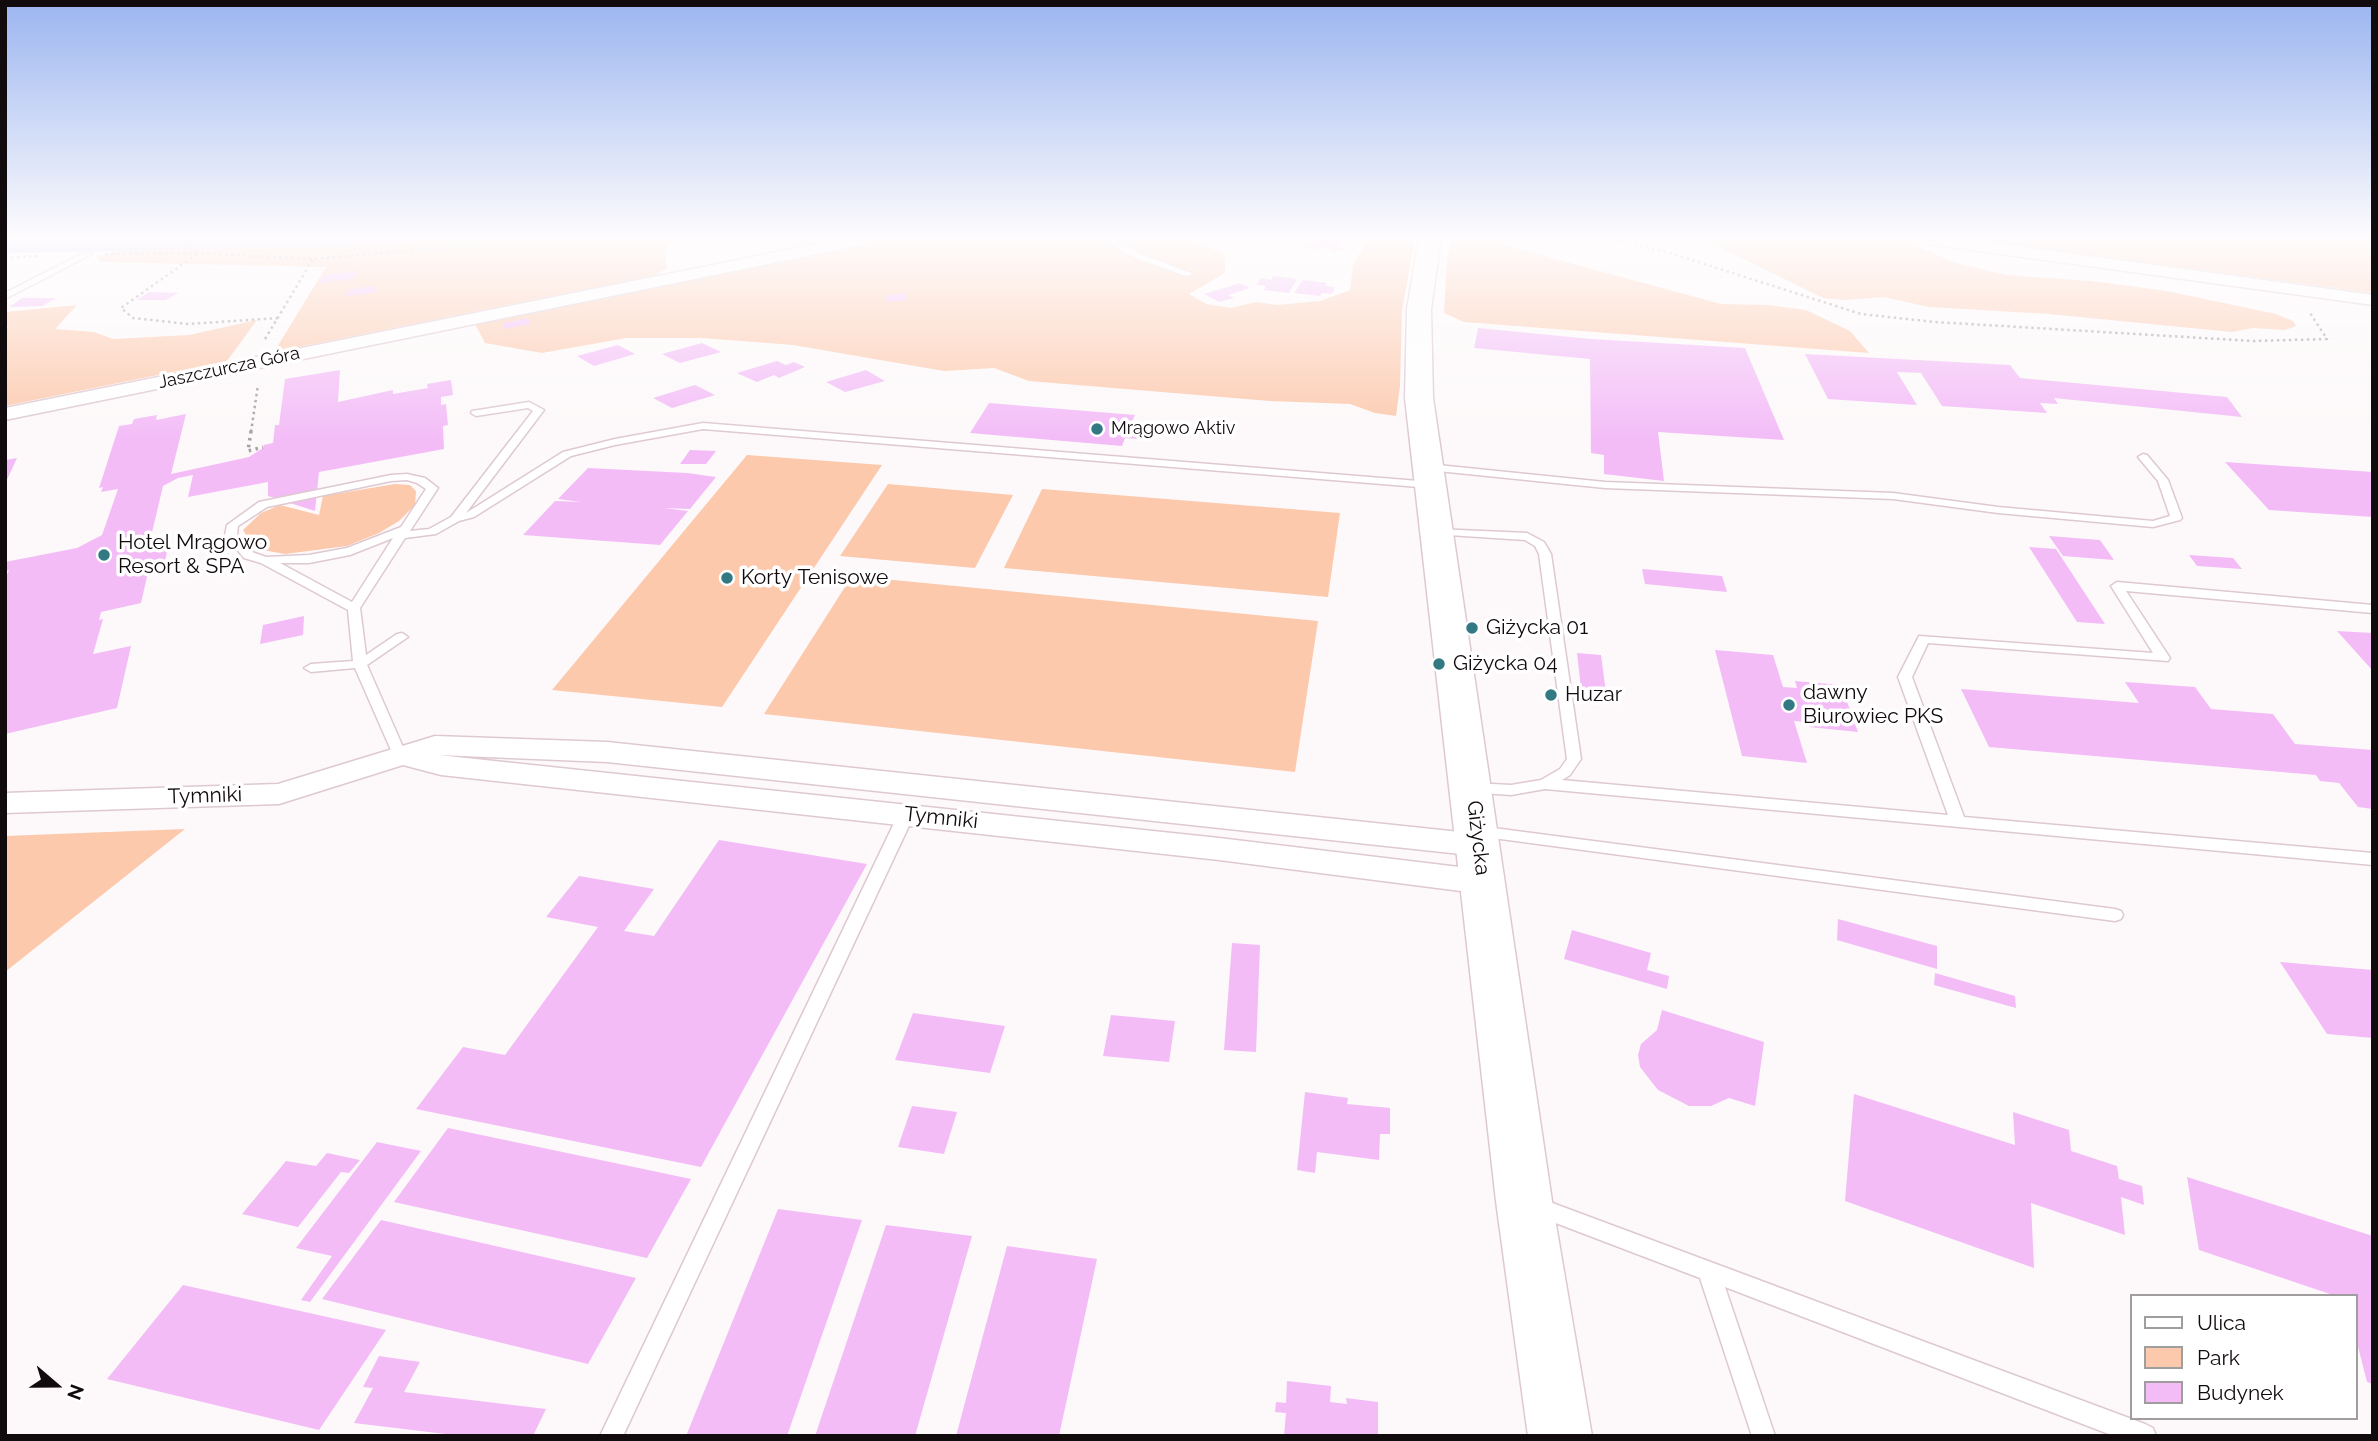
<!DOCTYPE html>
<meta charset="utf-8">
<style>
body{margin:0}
#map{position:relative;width:2378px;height:1441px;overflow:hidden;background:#fdf9fa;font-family:Raleway,sans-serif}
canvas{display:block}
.frame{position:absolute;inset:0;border:7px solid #120b0e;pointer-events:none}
.legend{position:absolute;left:2130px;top:1294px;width:228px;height:126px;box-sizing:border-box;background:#fff;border:2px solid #a09d9f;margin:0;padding:9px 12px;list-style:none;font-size:21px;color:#120b0e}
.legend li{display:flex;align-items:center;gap:14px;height:35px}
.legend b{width:35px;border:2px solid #a09d9f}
.north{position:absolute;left:21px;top:1350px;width:70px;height:70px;-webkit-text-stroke:5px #fff;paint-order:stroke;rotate:110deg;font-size:19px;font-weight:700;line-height:28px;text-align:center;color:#120b0e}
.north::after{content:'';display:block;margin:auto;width:24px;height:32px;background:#120b0e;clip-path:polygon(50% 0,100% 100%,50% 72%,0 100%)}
</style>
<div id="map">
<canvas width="2378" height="1441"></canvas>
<div class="frame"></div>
<ul class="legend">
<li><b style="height:9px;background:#fff"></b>Ulica</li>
<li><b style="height:19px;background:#fcc9ad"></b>Park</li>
<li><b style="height:19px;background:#f3bcf7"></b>Budynek</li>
</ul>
<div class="north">N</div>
</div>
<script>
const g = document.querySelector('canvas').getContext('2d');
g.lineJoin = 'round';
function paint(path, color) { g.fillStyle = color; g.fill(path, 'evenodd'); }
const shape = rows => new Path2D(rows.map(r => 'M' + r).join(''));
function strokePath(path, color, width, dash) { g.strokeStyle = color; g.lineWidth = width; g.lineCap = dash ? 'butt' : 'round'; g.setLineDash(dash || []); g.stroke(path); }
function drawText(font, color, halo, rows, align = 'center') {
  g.font = font + ' Raleway,sans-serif'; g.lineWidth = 7; g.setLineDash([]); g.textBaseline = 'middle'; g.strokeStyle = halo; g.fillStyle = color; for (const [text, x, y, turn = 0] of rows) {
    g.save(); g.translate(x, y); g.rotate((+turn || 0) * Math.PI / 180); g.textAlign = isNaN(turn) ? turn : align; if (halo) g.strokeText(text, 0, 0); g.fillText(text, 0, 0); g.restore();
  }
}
paint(shape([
 [442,239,674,239,665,252,667,268,656,275,274,352,326,267,100,262,97,257,123,249,422,242],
 [882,239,1157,239,1196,243,1225,253,1225,273,1189,294,1206,304,1231,308,1256,302,1277,305,1320,301,1350,290,1353,265,1368,239,1415,239,1402,310,1400,386,1396,416,1375,413,1350,404,1270,401,1029,381,994,368,944,371,793,345,702,338,626,338,542,353,485,343,475,324],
 [1451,239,1500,239,1500,244,1721,304,1767,305,1806,310,1850,331,1869,353,1464,322,1444,313,1447,260],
 [1703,239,1905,241,1956,263,2006,275,2092,281,2167,291,2276,314,2293,321,2296,326,2285,330,2253,328,2232,332,2049,314,1929,307,1884,297,1843,300,1823,298],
 [1972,239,2373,239,2373,293,2147,263],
 [77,305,55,329,94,332,113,339,189,335,257,320,227,361,5,406,5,330,9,327,5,327,5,312],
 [747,455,882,465,722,707,552,690],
 [395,484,410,485,416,491,415,505,399,521,379,533,347,546,285,554,263,550,250,541,243,530,261,513,280,505,319,515,323,496],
 [888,484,1013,495,975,568,840,556],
 [1042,489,1340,513,1328,597,1004,568],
 [852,576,1318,621,1295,772,764,714],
 [185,829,5,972,5,836]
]), '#fcc9ad');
paint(shape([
 [5,239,442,239,343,246,5,253]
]), '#c7b6fd');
paint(shape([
 [1307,239,1339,239,1343,241,1334,244,1346,249,1335,252,1323,247,1313,250,1303,245,1313,242],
 [357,271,353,279,319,283,323,275],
 [1273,276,1297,279,1289,293,1264,290,1266,286,1256,285,1261,278,1271,280],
 [1303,280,1327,283,1325,286,1335,287,1332,294,1322,293,1320,296,1294,293],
 [1240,283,1250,288,1228,295,1234,298,1219,302,1204,294],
 [367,287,378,287,374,293,345,296,350,289],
 [149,292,178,293,166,300,137,300],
 [904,293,907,300,888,302,885,296],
 [22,298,56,298,43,306,9,307],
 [528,318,530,324,504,329,503,323],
 [1478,328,1591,339,1745,348,1784,440,1658,432,1664,481,1604,474,1604,455,1591,453,1590,359,1474,348],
 [702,343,721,352,680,363,662,354],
 [618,345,635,354,594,366,577,356],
 [1805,354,2010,365,2020,378,2227,397,2242,417,2054,398,2058,404,2040,403,2047,413,1942,406,1921,373,1897,372,1917,405,1828,399],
 [777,361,786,365,794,362,805,367,779,378,774,375,757,382,737,373],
 [340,370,338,402,393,390,393,394,428,388,427,384,451,380,453,395,441,397,441,405,446,404,448,425,443,426,444,449,319,472,315,511,268,496,268,482,188,497,193,475,178,478,163,486,150,541,156,540,154,546,169,543,164,565,149,568,141,603,101,612,99,620,103,619,93,654,131,646,117,708,5,734,5,579,9,570,5,571,5,562,77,548,102,535,118,489,101,492,103,487,99,488,119,426,132,424,134,419,157,415,156,420,186,414,171,474,249,457,263,448,264,445,273,443,275,425,279,425,285,379],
 [866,370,885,381,845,392,826,382],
 [695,385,715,395,672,408,653,398],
 [989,403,1135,415,1131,424,1144,425,1138,439,1125,438,1122,446,970,433],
 [690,450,716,451,706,464,680,464],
 [17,458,5,484,5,460],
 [2225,462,2373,472,2373,517,2269,510],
 [588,468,687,473,716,477,690,509,664,508,688,511,660,545,523,535,555,501,581,502,558,499],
 [2049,536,2100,540,2114,560,2063,556],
 [2029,547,2056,549,2105,624,2077,622],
 [2189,555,2233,558,2242,569,2197,566],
 [1642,569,1722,576,1727,592,1645,584],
 [304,616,303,635,260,644,263,625],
 [2337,631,2373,633,2373,671],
 [1715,650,1773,655,1783,687,1797,688,1795,681,1841,685,1858,732,1809,727,1807,722,1794,721,1807,763,1742,756],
 [1577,653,1601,655,1607,700,1582,697],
 [2125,682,2195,687,2211,709,2273,714,2295,744,2373,750,2373,809,2358,807,2339,783,2320,781,2316,775,1989,747,1961,689,2139,703],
 [719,840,867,864,701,1167,416,1109,463,1047,505,1055,598,927,546,917,579,876,654,889,624,931,654,936],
 [1838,919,1937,946,1937,969,1837,940],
 [1572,930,1651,953,1647,970,1669,976,1667,989,1564,959],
 [1232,943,1260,945,1256,1052,1224,1050],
 [2280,962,2373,970,2373,1038,2327,1034],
 [1935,973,2015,996,2016,1008,1934,985],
 [1662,1010,1764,1042,1755,1106,1729,1098,1711,1106,1689,1106,1658,1090,1640,1067,1638,1055,1641,1044,1657,1030],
 [913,1013,1005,1026,990,1073,895,1060],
 [1111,1015,1175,1021,1169,1062,1103,1056],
 [1305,1092,1348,1098,1347,1104,1390,1108,1390,1134,1380,1134,1379,1160,1317,1152,1315,1173,1297,1170],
 [1854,1094,2015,1145,2013,1112,2069,1130,2071,1151,2117,1166,2119,1179,2142,1186,2144,1205,2121,1197,2125,1235,2031,1203,2034,1268,1845,1201],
 [912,1106,957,1112,944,1154,898,1147],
 [448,1128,691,1179,647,1258,394,1202],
 [377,1142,421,1151,310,1302,301,1300,332,1256,296,1248],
 [327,1153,360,1160,349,1173,341,1172,298,1227,242,1214,286,1161,316,1166],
 [2187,1177,2373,1236,2373,1384,2367,1382,2355,1335,2355,1296,2336,1296,2199,1250],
 [778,1209,862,1220,787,1436,686,1436],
 [381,1220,636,1278,588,1364,322,1299],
 [886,1225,972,1236,915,1436,815,1436],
 [1007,1246,1097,1259,1059,1436,956,1436],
 [183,1285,386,1330,319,1430,107,1379],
 [379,1356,420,1362,404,1392,546,1409,533,1436,462,1436,354,1423,373,1388,363,1387],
 [1287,1381,1331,1386,1330,1402,1347,1404,1346,1398,1378,1402,1378,1436,1284,1436,1286,1413,1275,1412,1276,1402,1286,1403]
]), '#f3bcf7');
const lane = shape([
 [1104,239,1114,239,1139,253,1193,274,1186,276,1133,257,1104,239],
 [85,252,92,254,5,299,5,293,85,252],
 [529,402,544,410,466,513,563,452,615,439,703,423,1431,482,1437,485,1431,488,703,429,615,445,571,456,474,517,459,521,436,534,405,538,360,608,366,655,397,634,402,633,408,637,367,665,406,754,399,759,394,757,355,668,311,672,304,668,311,664,353,661,348,610,261,563,244,558,225,535,227,525,259,502,391,475,407,474,425,478,438,488,410,531,429,529,451,517,533,411,528,408,476,416,471,413,472,411,529,402],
 [407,480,417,483,426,489,401,527,347,548,309,555,266,557,252,552,237,535,238,526,267,507,391,481,407,480],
 [393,538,352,602,280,563,309,563,350,555,393,538],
 [2143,454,2147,455,2168,480,2182,518,2180,520,2153,527,1998,513,1893,499,1605,488,1428,470,1423,467,1428,464,1605,482,1893,493,1998,507,2153,521,2170,516,2158,481,2138,457,2143,454],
 [1437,529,1527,533,1544,542,1551,554,1581,759,1570,775,1562,780,1948,815,1898,677,1919,636,2153,653,2111,586,2117,582,2373,605,2373,613,2126,591,2170,658,2168,661,1928,643,1912,677,1964,817,2373,853,2373,865,1545,789,1511,795,1468,792,1466,788,1468,784,1473,783,1511,785,1541,780,1560,769,1567,759,1539,554,1535,546,1525,540,1433,534,1431,532,1437,529],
 [906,810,911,811,914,815,623,1436,600,1436,898,815,901,811,906,810],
 [1478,826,2115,909,2121,911,2123,915,2121,919,2115,921,1478,836,1473,835,1470,831,1473,827,1478,826],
 [1539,1198,2145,1424,2153,1428,2156,1436,2114,1436,1725,1287,1775,1436,1752,1436,1700,1278,1532,1214,1529,1207,1532,1200,1539,1198]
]);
const street = shape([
 [841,239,874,239,866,244,5,420,5,408,841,239],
 [1919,239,1964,239,2373,295,2373,305,1927,244,1919,239],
 [435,736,607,742,1479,834,1490,837,1495,845,1490,853,1479,856,607,762,438,755,1219,838,1484,870,1495,874,1500,882,1495,890,1484,894,1219,860,441,775,403,765,279,804,5,813,5,793,278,784,435,736]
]);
const secondary = shape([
 [1419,239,1441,239,1431,309,1433,398,1552,1201,1592,1436,1528,1436,1496,1201,1405,398,1407,309,1419,239]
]);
strokePath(lane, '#dec9d1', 3);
strokePath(street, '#dec9d1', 3);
strokePath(secondary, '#dec9d1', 3);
strokePath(shape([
 [1611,239,1670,253,1861,314,1935,322,2253,341,2327,339,2310,313],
 [343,246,354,239],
 [189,248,205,239],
 [105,254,198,253,313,259,547,239],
 [197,254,121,308,133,318,188,324,278,318],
 [5,258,40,256],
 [265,339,313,259],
 [251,432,258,385]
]), '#a5a0a2', 2.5, [2.5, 3.5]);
strokePath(shape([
 [251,431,248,451,263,447]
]), '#a5a0a2', 3.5, [2.5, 4.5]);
paint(lane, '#fff');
paint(street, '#fff');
paint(secondary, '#fff');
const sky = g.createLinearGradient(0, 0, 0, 441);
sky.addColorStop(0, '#9bb5f0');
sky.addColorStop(0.54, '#fefcfd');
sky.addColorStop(1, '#fefcfd00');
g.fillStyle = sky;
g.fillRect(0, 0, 2378, 441);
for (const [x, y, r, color] of [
 [1097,429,7,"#327984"],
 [104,555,7,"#327984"],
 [727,578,7,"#327984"],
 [1472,628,7,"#327984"],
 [1439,664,7,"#327984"],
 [1551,695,7,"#327984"],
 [1789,705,7,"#327984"]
]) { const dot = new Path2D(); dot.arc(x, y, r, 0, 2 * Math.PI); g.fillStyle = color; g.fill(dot); strokePath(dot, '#fff', 2.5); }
drawText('18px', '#120b0e', '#fff', [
 ["Jaszczurcza Góra",229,368,-12]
]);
drawText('18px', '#120b0e', '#fff', [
 ["Mrągowo Aktiv",1111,429]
], 'left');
drawText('21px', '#120b0e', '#fff', [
 ["Hotel Mrągowo",118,543],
 ["Resort & SPA",118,567],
 ["Korty Tenisowe",741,578],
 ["Giżycka 01",1486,628],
 ["Giżycka 04",1453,664],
 ["dawny",1803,693],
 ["Biurowiec PKS",1803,717],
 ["Huzar",1565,695]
], 'left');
drawText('21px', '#120b0e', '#fff', [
 ["Tymniki",205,796,-2],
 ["Tymniki",941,818,6],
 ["Giżycka",1478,838,83]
]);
</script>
